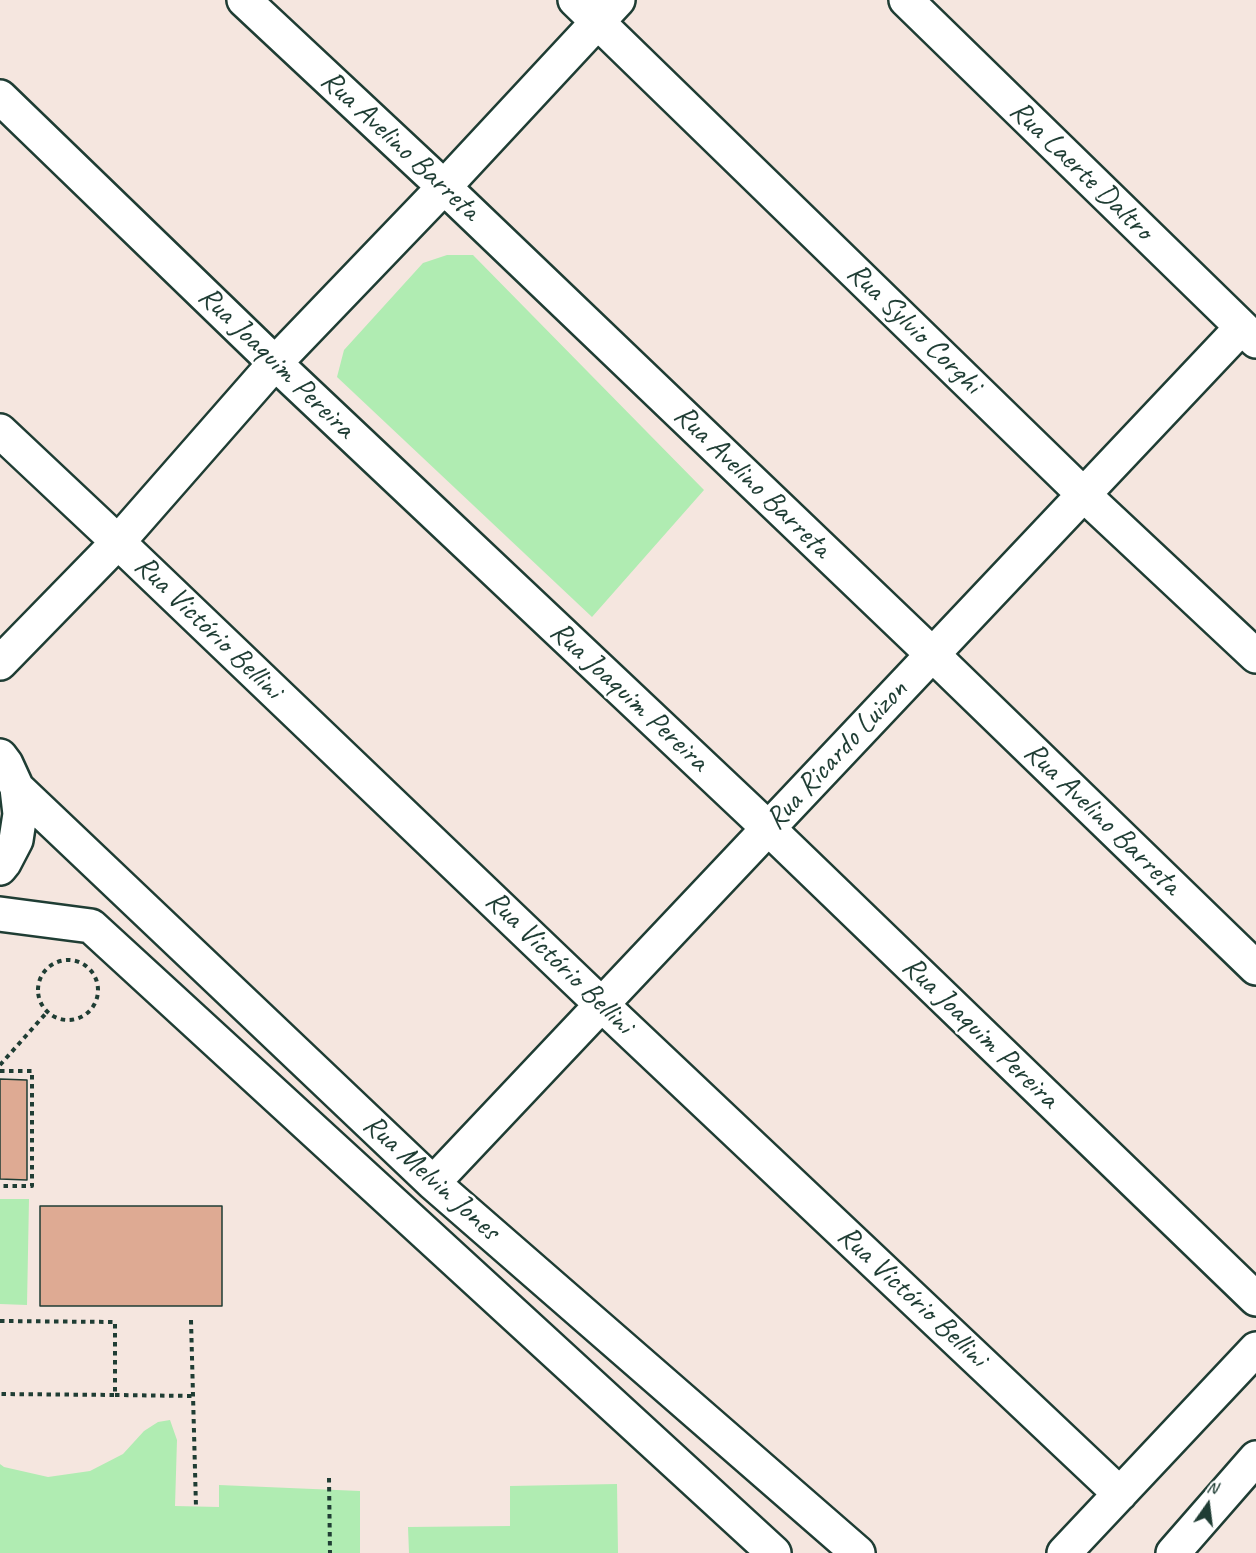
<!DOCTYPE html>
<meta charset="utf-8">
<style>
body{margin:0}
#map{position:relative;width:1256px;height:1553px;overflow:hidden;background:#f5e6df;font-family:Caveat,sans-serif}
canvas{display:block}
.north{position:absolute;left:1178px;top:1475px;width:60px;height:60px;-webkit-text-stroke:4px #fff;paint-order:stroke;rotate:14deg;font-size:16px;font-weight:700;line-height:24px;text-align:center;color:#1f3d34}
.north::after{content:'';display:block;margin:auto;width:21px;height:27px;background:#1f3d34;clip-path:polygon(50% 0,100% 100%,50% 72%,0 100%)}
</style>
<div id="map">
<canvas width="1256" height="1553"></canvas>
<div class="north">N</div>
</div>
<script>
const g = document.querySelector('canvas').getContext('2d');
g.lineJoin = 'round';
function paint(path, color) { g.fillStyle = color; g.fill(path, 'evenodd'); }
const shape = rows => new Path2D(rows.map(r => 'M' + r).join(''));
function strokePath(path, color, width, dash) { g.strokeStyle = color; g.lineWidth = width; g.lineCap = dash ? 'butt' : 'round'; g.setLineDash(dash || []); g.stroke(path); }
function drawText(font, color, halo, rows, align = 'center') {
  g.font = font + ' Caveat,sans-serif'; g.lineWidth = 5; g.setLineDash([]); g.textBaseline = 'middle'; g.strokeStyle = halo; g.fillStyle = color; for (const [text, x, y, turn = 0] of rows) {
    g.save(); g.translate(x, y); g.rotate((+turn || 0) * Math.PI / 180); g.textAlign = isNaN(turn) ? turn : align; if (halo) g.strokeText(text, 0, 0); g.fillText(text, 0, 0); g.restore();
  }
}
paint(shape([
 [447,255,473,255,704,490,592,617,337,377,344,350,423,263],
 [0,1199,29,1199,27,1305,0,1304],
 [170,1420,177,1440,175,1506,219,1507,219,1485,360,1491,360,1553,0,1553,0,1464,4,1467,48,1477,90,1471,123,1454,144,1431,158,1422],
 [617,1484,618,1553,409,1553,408,1527,510,1526,510,1486]
]), '#b0ecb2');
const building = shape([
 [0,1079,27,1080,27,1180,0,1179,0,1079],
 [40,1206,222,1206,222,1306,40,1306,40,1206]
]);
paint(building, '#deaa93');
strokePath(building, '#1f3d34', 1.5);
const minor = shape([
 [244,0,444,187,932,654,1256,968],
 [575,0,1083,494,1256,656],
 [906,0,1256,341],
 [0,97,275,363,768,828,1256,1299],
 [0,431,118,542,601,1004,1120,1494],
 [0,663,118,542,275,363,444,187,618,0],
 [0,756,6,764,17,788,20,814,16,840,4,863,0,868],
 [17,788,433,1183,858,1553],
 [0,914,91,926,774,1553],
 [433,1183,1241,328],
 [1064,1553,1256,1349],
 [1173,1553,1256,1458]
]);
strokePath(minor, '#1f3d34', 38);
strokePath(shape([
 '38 990a30 30 0 1 1 60 0a30 30 0 1 1-60 0Z',
 [0,1065,48,1011],
 [0,1071,32,1071,32,1186,0,1186],
 [191,1320,196,1507],
 [0,1321,115,1322,115,1395,0,1394],
 [115,1395,193,1396],
 [329,1478,330,1553]
]), '#1f3d34', 4, [4.5, 4.5]);
strokePath(minor, '#fff', 33);
drawText('30px', '#1f3d34', '#fff', [
 ["Rua Avelino Barreta",400,146,43],
 ["Rua Laerte Daltro",1081,171,44],
 ["Rua Sylvio Corghi",914,329,44],
 ["Rua Joaquim Pereira",276,363,44],
 ["Rua Avelino Barreta",752,482,44],
 ["Rua Victório Bellini",208,628,44],
 ["Rua Joaquim Pereira",629,697,43],
 ["Rua Ricardo Luizon",837,755,-47],
 ["Rua Avelino Barreta",1102,819,44],
 ["Rua Victório Bellini",559,963,44],
 ["Rua Joaquim Pereira",980,1033,44],
 ["Rua Melvin Jones",431,1178,42],
 ["Rua Victório Bellini",912,1297,43]
]);
</script>
